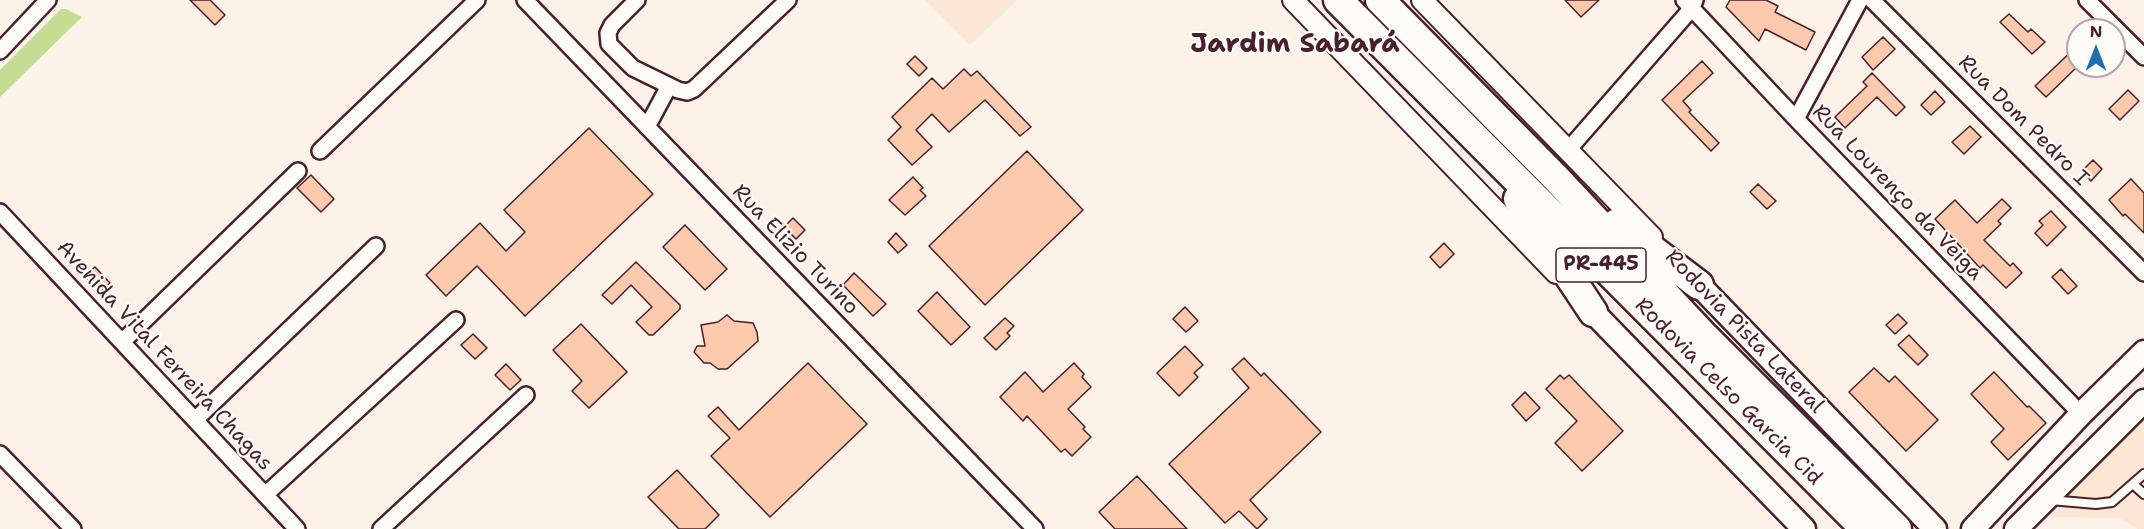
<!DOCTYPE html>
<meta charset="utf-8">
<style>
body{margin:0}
#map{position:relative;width:2144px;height:529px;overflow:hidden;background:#fdf2e8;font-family:"Shantell Sans",sans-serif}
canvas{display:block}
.north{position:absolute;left:2066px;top:18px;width:60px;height:60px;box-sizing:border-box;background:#fdfcf7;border:2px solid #b5a4a5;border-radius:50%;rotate:0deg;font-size:16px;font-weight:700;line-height:24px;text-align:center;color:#4a1f2b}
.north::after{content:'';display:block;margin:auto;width:21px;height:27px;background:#1f6fb2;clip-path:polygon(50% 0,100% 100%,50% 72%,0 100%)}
</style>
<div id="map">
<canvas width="2144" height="529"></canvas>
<div class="north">N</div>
</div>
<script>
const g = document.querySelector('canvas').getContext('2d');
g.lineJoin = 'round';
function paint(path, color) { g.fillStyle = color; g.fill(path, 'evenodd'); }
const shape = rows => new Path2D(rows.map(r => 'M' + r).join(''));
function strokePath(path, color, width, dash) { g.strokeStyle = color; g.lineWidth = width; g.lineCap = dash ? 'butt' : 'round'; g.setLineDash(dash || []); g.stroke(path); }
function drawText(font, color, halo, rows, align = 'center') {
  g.font = font + ' "Shantell Sans",sans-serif'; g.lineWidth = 4.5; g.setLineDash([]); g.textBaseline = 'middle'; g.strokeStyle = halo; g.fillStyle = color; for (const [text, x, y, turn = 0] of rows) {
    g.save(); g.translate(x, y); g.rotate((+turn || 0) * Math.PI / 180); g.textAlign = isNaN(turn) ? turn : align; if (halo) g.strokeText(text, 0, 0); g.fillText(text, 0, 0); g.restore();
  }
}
paint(shape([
 [925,0,1017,0,970,45],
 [2144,420,2144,529,2138,529,2119,518,2039,517]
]), '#fce6d6');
paint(shape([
 [61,9,66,9,82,17,0,97,0,70]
]), '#c3dd93');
const building = shape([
 [190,0,210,0,225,15,215,25,190,0],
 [1565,0,1599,0,1581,17,1565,0],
 [1730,0,1766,0,1778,6,1775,12,1815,32,1806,50,1765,29,1759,41,1726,7,1730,0],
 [2009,14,2028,32,2031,29,2045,42,2032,54,2000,22,2009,14],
 [1883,37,1895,49,1873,70,1862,57,1883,37],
 [2078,45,2078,66,2046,97,2035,86,2078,45],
 [915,56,927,68,919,76,907,64,915,56],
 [1702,61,1713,73,1683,101,1691,110,1689,112,1719,143,1711,151,1662,100,1702,61],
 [964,69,971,76,977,71,1031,127,1020,136,985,100,949,132,932,114,916,130,932,147,912,165,888,140,901,127,892,117,932,78,943,89,964,69],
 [1872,73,1905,107,1896,116,1877,97,1845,128,1835,117,1867,86,1863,82,1872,73],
 [2128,90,2139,101,2120,120,2109,109,2128,90],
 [1935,91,1945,102,1931,115,1921,105,1935,91],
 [1970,126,1981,137,1964,154,1952,142,1970,126],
 [589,128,653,194,525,316,477,266,446,296,426,275,480,223,506,251,525,232,504,210,589,128],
 [1027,151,1083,210,985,305,929,246,1027,151],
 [2093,160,2102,169,2091,181,2082,171,2093,160],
 [311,175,334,199,321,212,297,188,311,175],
 [913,177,923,188,920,190,926,196,905,215,889,200,913,177],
 [2131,179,2144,193,2144,233,2125,214,2123,216,2109,200,2131,179],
 [1758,184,1776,201,1767,209,1750,192,1758,184],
 [2002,199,2011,208,1998,221,2001,224,1984,240,2010,266,2013,263,2022,273,2006,288,1983,265,1980,268,1935,219,1955,200,1977,223,2002,199],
 [2051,211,2066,227,2047,246,2035,233,2043,225,2039,221,2051,211],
 [793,218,805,230,796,239,784,227,793,218],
 [685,225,727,269,705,290,663,247,685,225],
 [896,233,907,245,898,253,888,242,896,233],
 [1444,243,1454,254,1440,268,1430,257,1444,243],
 [636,262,680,305,680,309,653,335,649,335,636,322,652,307,631,285,612,304,602,295,636,262],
 [95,267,110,283,100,292,84,276,95,267],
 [2061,269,2077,286,2068,294,2052,277,2061,269],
 [854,273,886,304,873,316,843,285,854,273],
 [937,292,970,327,951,345,918,311,937,292],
 [1185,307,1198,321,1186,332,1173,319,1185,307],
 [1898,314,1907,323,1895,334,1886,325,1898,314],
 [727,315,734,321,753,323,757,332,758,341,727,369,718,369,710,363,704,363,694,352,697,346,705,346,701,325,718,322,727,315],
 [1005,318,1014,326,1007,333,1010,336,996,350,984,338,1005,318],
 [581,324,627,372,589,408,572,391,582,381,553,350,581,324],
 [473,334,487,348,475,359,461,345,473,334],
 [1909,335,1928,355,1918,365,1898,345,1909,335],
 [1185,346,1203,365,1194,373,1198,377,1179,396,1157,373,1185,346],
 [1244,358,1261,376,1264,373,1321,432,1250,500,1267,519,1257,529,1239,511,1225,523,1169,464,1249,388,1232,369,1244,358],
 [808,363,867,424,770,517,711,456,730,438,708,416,718,407,739,430,808,363],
 [1074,363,1084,374,1082,377,1091,387,1068,409,1085,427,1083,429,1091,437,1072,456,1065,449,1061,452,1027,416,1023,421,1000,397,1025,372,1043,392,1074,363],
 [506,364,521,380,510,390,495,375,506,364],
 [1874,368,1889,382,1895,376,1938,420,1906,451,1849,392,1874,368],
 [1994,372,2027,407,2029,406,2046,423,2008,460,1991,442,2004,429,1971,394,1994,372],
 [1560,375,1564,379,1569,375,1623,431,1582,471,1555,443,1577,421,1546,389,1560,375],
 [1525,392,1540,408,1526,421,1512,405,1525,392],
 [677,470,719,515,705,529,679,529,648,497,677,470],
 [1137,476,1187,529,1115,529,1099,512,1137,476]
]);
paint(building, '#fbc9ab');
strokePath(building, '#4a1f2b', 1.5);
const service = shape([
 [2134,485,2144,494],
 [2050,500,2096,504,2112,502,2144,474]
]);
const minor = shape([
 [525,0,1035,529],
 [637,0,612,25,608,33,609,44,633,68,678,90,687,92,694,89,788,0],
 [1684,0,1796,119,2081,414],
 [1872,0,2144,273],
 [2087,0,2144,57],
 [0,51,48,0],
 [1796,119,1860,0],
 [647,127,669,86],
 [1568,150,1692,8,1695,0],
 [320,151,477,0],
 [0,212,297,529],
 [122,342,298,171],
 [196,419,376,246],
 [0,454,73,529],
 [265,495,456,320],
 [381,529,526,395]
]);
const tertiary = shape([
 [1293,0,1556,273],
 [1422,0,1652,237]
]);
const secondary = shape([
 [1699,285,1935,529],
 [1593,312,1804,529],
 [1973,529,2081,414,2144,352],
 [2016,529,2144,401]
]);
const motorway = shape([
 [1338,0,1865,529],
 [1380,0,1555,177,1705,337,1897,529],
 [1518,199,1593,312],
 [1617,223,1699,285]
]);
strokePath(service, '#4a1f2b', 12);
strokePath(minor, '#4a1f2b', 20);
strokePath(tertiary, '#4a1f2b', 24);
strokePath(secondary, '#4a1f2b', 27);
strokePath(motorway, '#4a1f2b', 33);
strokePath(service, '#fdfcf7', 8);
strokePath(minor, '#fdfcf7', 15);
strokePath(tertiary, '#fdfcf7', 20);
strokePath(secondary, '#fdfcf7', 22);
strokePath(motorway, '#fdfcf7', 28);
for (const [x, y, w] of [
 [1601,265,90]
]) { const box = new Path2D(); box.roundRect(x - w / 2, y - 17, w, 34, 4.5); g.fillStyle = '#fdfcf7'; g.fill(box); strokePath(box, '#4a1f2b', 1.5); }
drawText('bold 20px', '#4a1f2b', null, [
 ["PR-445",1601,265]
]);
drawText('21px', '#4a1f2b', '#fdfcf7', [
 ["Rua Dom Pedro I",2023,121,45],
 ["Rua Lourenço da Veiga",1897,193,46],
 ["Rua Elizio Turino",795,250,46],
 ["Rodovia Pista Lateral",1744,332,46],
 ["Avenida Vital Ferreira Chagas",164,356,47],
 ["Rodovia Celso Garcia Cid",1728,392,45]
]);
drawText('bold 27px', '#4a1f2b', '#fdfcf7', [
 ["Jardim Sabará",1295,45]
]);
</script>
